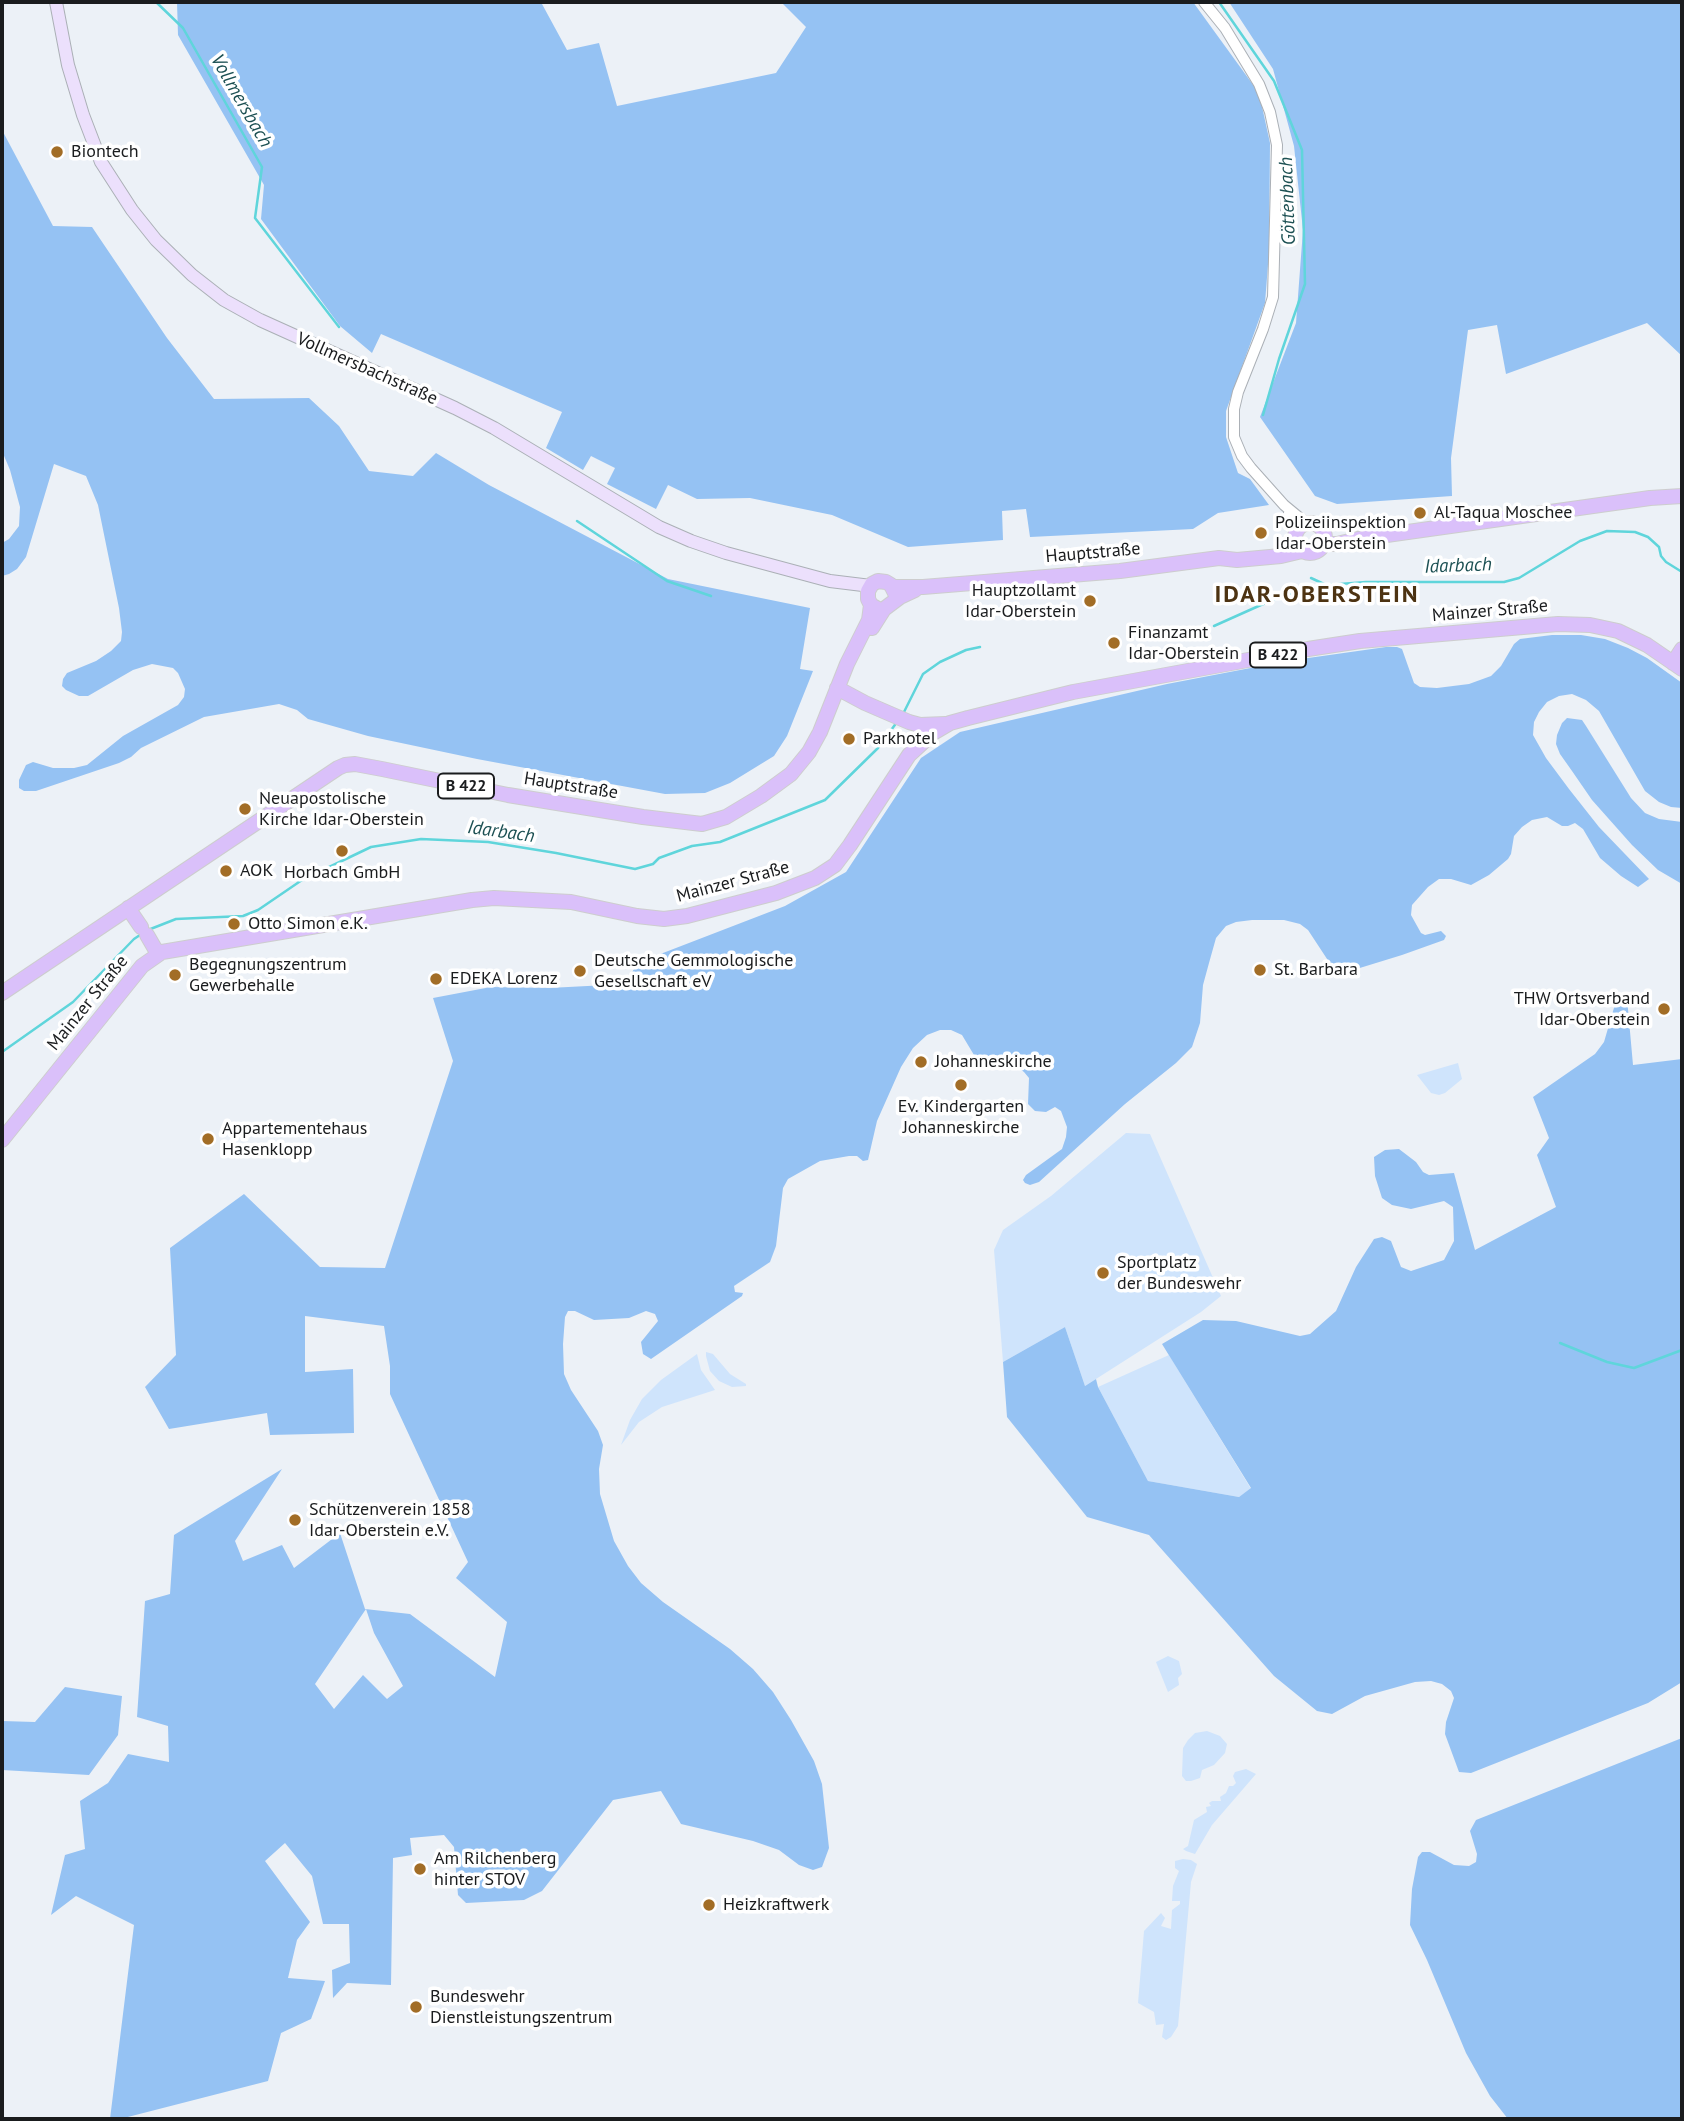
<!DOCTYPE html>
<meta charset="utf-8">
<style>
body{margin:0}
#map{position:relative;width:1684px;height:2121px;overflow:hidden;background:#ecf1f7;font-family:"PT Sans",sans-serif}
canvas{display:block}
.frame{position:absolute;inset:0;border:4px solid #1a1c1e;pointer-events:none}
</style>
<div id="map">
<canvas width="1684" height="2121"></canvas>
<div class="frame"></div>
</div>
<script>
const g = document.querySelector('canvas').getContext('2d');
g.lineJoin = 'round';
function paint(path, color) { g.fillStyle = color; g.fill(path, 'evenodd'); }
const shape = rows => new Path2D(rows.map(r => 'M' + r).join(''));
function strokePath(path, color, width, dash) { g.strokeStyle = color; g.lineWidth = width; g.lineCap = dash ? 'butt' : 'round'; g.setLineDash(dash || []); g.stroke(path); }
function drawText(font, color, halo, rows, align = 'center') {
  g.font = font + ' "PT Sans",sans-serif'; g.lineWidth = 7; g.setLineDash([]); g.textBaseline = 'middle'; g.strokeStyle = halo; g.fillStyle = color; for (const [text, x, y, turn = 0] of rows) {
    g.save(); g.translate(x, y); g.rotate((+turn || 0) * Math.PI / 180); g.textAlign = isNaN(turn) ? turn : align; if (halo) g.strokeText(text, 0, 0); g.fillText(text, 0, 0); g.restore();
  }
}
paint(shape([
 [1458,1063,1462,1079,1445,1093,1439,1095,1431,1093,1417,1075],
 [1126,1133,1150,1134,1221,1296,1201,1312,1085,1386,1065,1327,1003,1362,994,1250,1003,1230,1051,1196],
 [706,1352,713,1354,730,1374,746,1384,746,1386,732,1387,719,1381,710,1371,706,1356],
 [697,1354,701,1370,715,1390,662,1407,639,1422,621,1445,630,1420,642,1399,661,1380],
 [1169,1355,1251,1489,1239,1497,1148,1481,1098,1387],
 [1168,1656,1179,1661,1182,1674,1178,1678,1179,1685,1168,1692,1156,1662],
 [1207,1731,1220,1736,1227,1744,1225,1753,1214,1765,1202,1770,1200,1778,1191,1781,1186,1781,1182,1776,1183,1748,1188,1740,1195,1733],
 [1246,1769,1256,1774,1212,1825,1195,1854,1186,1851,1183,1849,1188,1846,1194,1820,1207,1812,1206,1807,1211,1806,1209,1803,1212,1801,1221,1801,1220,1797,1226,1793,1229,1786,1233,1786,1236,1783,1233,1776,1235,1772],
 [1183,1859,1191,1860,1197,1864,1191,1882,1178,2026,1171,2037,1166,2040,1162,2037,1164,2024,1156,2025,1154,2012,1138,2003,1144,1931,1161,1913,1165,1918,1161,1926,1171,1929,1172,1910,1180,1904,1180,1901,1172,1901,1173,1886,1179,1871,1175,1868,1175,1861]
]), '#cfe4fc');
paint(shape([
 [177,2,560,2,542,4,567,50,599,43,617,106,776,73,806,27,781,2,1193,2,1259,93,1270,143,1269,252,1265,303,1226,411,1226,437,1238,473,1250,479,1269,505,1218,513,1193,529,1030,537,1026,509,1002,511,1003,540,908,547,832,515,750,498,697,499,668,485,656,509,607,484,615,468,591,456,583,470,546,448,562,412,381,334,372,353,340,326,261,219,264,185,178,35],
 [1229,2,1682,2,1682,356,1647,323,1506,374,1497,325,1468,330,1451,458,1452,496,1337,504,1315,496,1260,417,1296,323,1303,230,1294,146,1273,69],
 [2,130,53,226,92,227,167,338,214,399,309,398,339,426,369,471,413,476,436,453,489,485,668,579,810,608,800,669,813,671,787,736,774,756,730,783,705,793,665,794,477,759,368,736,308,719,297,710,279,704,204,717,141,748,131,757,119,763,36,791,24,791,19,788,19,780,26,765,33,762,53,768,74,768,87,765,123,736,178,705,184,697,185,689,178,673,173,668,152,664,133,670,88,696,79,696,66,690,62,686,63,679,67,673,96,661,111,651,121,641,122,632,119,608,98,505,86,476,54,464,26,557,17,569,9,574,2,576,2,543,9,539,19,526,20,507,10,470,2,451],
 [1552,635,1581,635,1605,639,1628,648,1647,658,1682,683,1682,808,1671,807,1659,802,1645,791,1599,711,1586,700,1572,694,1559,696,1547,702,1539,712,1534,722,1533,735,1546,758,1569,789,1599,827,1649,879,1638,887,1621,876,1600,858,1583,829,1575,823,1568,826,1562,826,1547,817,1532,820,1522,827,1514,836,1511,854,1508,859,1489,875,1471,885,1451,879,1439,879,1428,887,1412,905,1411,915,1421,933,1425,935,1441,931,1446,936,1444,940,1402,955,1350,971,1341,970,1331,965,1308,930,1300,924,1284,920,1252,920,1236,922,1226,926,1216,938,1209,963,1203,985,1200,1023,1192,1047,1176,1063,1125,1104,1039,1182,1030,1185,1025,1183,1023,1180,1026,1175,1062,1149,1066,1137,1067,1127,1061,1111,1055,1107,1046,1112,1035,1111,1028,1104,1029,1078,1024,1072,1016,1066,1001,1067,977,1060,962,1035,951,1030,940,1030,927,1035,913,1048,901,1067,877,1121,868,1160,863,1161,857,1156,849,1156,820,1161,788,1179,783,1188,776,1246,770,1262,734,1286,735,1292,743,1293,742,1296,651,1359,643,1354,641,1342,658,1321,655,1314,646,1311,629,1318,594,1320,575,1311,568,1311,565,1317,563,1344,564,1374,571,1390,598,1431,603,1445,599,1469,600,1494,614,1541,628,1566,641,1583,663,1602,730,1649,753,1669,773,1692,791,1720,814,1761,822,1784,829,1848,822,1867,813,1870,799,1865,779,1850,753,1841,681,1824,661,1791,613,1800,542,1891,524,1900,466,1903,458,1895,454,1847,444,1835,410,1838,412,1855,393,1858,391,1985,347,1983,333,1998,332,1970,350,1963,349,1924,323,1924,312,1876,285,1843,265,1861,310,1922,297,1940,288,1978,325,1981,311,2019,281,2033,268,2081,120,2119,110,2119,134,1925,76,1896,51,1915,65,1855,85,1849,80,1801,108,1783,128,1754,169,1762,168,1726,137,1717,145,1601,170,1594,174,1535,282,1469,235,1541,243,1561,282,1545,294,1568,340,1533,365,1609,410,1614,495,1677,507,1622,456,1578,468,1562,390,1394,390,1366,384,1326,305,1316,305,1372,353,1369,354,1433,270,1435,267,1413,169,1429,145,1387,176,1355,170,1248,244,1194,320,1267,385,1268,453,1061,433,998,491,987,549,988,626,984,637,963,785,906,846,872,921,758,960,732,1167,684,1287,661,1386,647,1397,647,1402,649,1414,683,1420,687,1437,688,1469,684,1491,676,1501,666,1514,644,1520,639],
 [366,1609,374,1633,403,1686,387,1699,363,1675,334,1709,315,1684],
 [1567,718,1582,720,1586,726,1631,798,1645,813,1659,819,1682,822,1682,884,1658,870,1632,845,1592,800,1572,771,1560,754,1556,744,1557,735,1562,723],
 [1621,997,1627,998,1633,1065,1682,1059,1682,1682,1648,1703,1471,1773,1459,1772,1445,1734,1446,1722,1454,1698,1451,1691,1442,1684,1431,1681,1415,1682,1365,1696,1332,1714,1317,1711,1274,1676,1149,1535,1087,1517,1007,1417,1003,1362,1065,1327,1085,1386,1096,1379,1098,1387,1148,1481,1239,1497,1251,1488,1162,1344,1203,1320,1236,1321,1300,1336,1310,1334,1336,1311,1356,1267,1374,1239,1382,1237,1391,1241,1401,1267,1411,1271,1444,1260,1454,1241,1453,1207,1444,1201,1411,1209,1392,1205,1382,1198,1375,1176,1374,1157,1385,1150,1399,1149,1416,1162,1423,1172,1429,1175,1454,1173,1475,1250,1556,1207,1537,1155,1549,1138,1533,1097,1595,1054,1604,1042,1616,1001],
 [65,1687,122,1696,118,1735,89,1775,2,1770,2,1721,35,1722],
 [1682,1738,1682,2119,1508,2119,1490,2096,1466,2053,1427,1960,1410,1925,1412,1889,1418,1857,1422,1852,1430,1852,1454,1865,1469,1866,1476,1862,1477,1854,1470,1831,1476,1820]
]), '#95c2f3');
strokePath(shape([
 [156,2,183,28,262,167,255,218,339,327],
 [1219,2,1274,81,1302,150,1305,284,1279,359,1263,415],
 [577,521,667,581,711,596],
 [1311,578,1324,584],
 [1214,626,1281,596,1327,585,1366,582,1504,582,1519,578,1580,541,1607,531,1635,532,1648,537,1659,547,1661,556,1666,562,1682,572],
 [903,714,923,674,940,662,966,650,980,647],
 [148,930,176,919,243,916,258,910,302,880,371,847,421,839,488,842,556,853,635,869,653,864,659,858,692,846,720,842,825,800,878,748,897,722],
 [2,1052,73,1002,134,939,143,933],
 [1560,1343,1607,1362,1634,1368,1682,1350]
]), '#5fd5db', 2.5);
const tertiary = shape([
 [1204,2,1225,28,1259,84,1270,112,1277,145,1273,297,1263,329,1238,392,1234,409,1234,437,1242,456,1251,468,1284,505,1307,524],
 [1289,513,1297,531]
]);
const secondary = shape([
 [56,2,68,65,83,115,101,162,132,210,156,240,192,275,224,300,260,320,455,408,494,428,659,527,691,541,726,553,830,581,871,586]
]);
const primary = shape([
 '1295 538a15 15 0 1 1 30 0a15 15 0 1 1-30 0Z',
 [1324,544,1337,544,1358,539,1650,498,1682,496],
 [893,587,923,587,1120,571,1219,558,1237,560,1281,556,1302,551],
 [878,609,871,605,868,599,868,591,872,584,878,581,886,582,891,585,895,593],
 [872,628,884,609,900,597,915,590],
 [1673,663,1682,649],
 [837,688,865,703,909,722,920,725,945,724],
 [128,908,141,927],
 [147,935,158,954],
 [2,993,338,768,345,765,355,764,382,769,508,795,643,817,702,824,726,817,761,796,791,774,809,752,820,732,847,664,869,620,871,605],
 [2,1140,142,966,162,952,472,900,494,898,571,902,637,916,664,919,687,916,776,893,815,878,835,865,850,845,909,755,933,733,950,723,968,718,1073,692,1308,649,1360,641,1558,624,1590,625,1618,631,1647,645,1682,669]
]);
strokePath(tertiary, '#abb0b6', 12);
strokePath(secondary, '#abb0b6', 14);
strokePath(primary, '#cdcdce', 16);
strokePath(tertiary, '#fff', 10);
strokePath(secondary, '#ece0fc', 12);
strokePath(primary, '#dac0fa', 14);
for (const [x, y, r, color] of [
 [57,152,7,"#a26d26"],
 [1420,513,7,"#a26d26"],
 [1261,533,7,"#a26d26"],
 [1090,601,7,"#a26d26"],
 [1114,643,7,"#a26d26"],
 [849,739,7,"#a26d26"],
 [245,809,7,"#a26d26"],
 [342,851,7,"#a26d26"],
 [226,871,7,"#a26d26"],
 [234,924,7,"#a26d26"],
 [1260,970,7,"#a26d26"],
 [580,971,7,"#a26d26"],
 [175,975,7,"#a26d26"],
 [436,979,7,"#a26d26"],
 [1664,1009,7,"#a26d26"],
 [921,1062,7,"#a26d26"],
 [961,1085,7,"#a26d26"],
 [208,1139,7,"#a26d26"],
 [1103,1273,7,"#a26d26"],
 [295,1520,7,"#a26d26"],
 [420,1869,7,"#a26d26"],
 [709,1905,7,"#a26d26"],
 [416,2007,7,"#a26d26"]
]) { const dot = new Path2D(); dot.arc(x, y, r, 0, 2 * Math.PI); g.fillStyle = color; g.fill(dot); strokePath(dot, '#fff', 2.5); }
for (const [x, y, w] of [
 [1278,655,56],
 [466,786,56]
]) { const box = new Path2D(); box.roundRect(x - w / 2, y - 12.5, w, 25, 5); g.fillStyle = '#fff'; g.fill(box); strokePath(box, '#1a1c1e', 2); }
drawText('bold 16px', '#1a1c1e', null, [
 ["B 422",1278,655],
 ["B 422",466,786]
]);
drawText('18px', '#1a1c1e', '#fff', [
 ["Biontech",71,152],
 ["Al-Taqua Moschee",1434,513],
 ["Polizeiinspektion",1275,523],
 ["Idar-Oberstein",1275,544],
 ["Hauptzollamt",1076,591,"right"],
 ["Idar-Oberstein",1076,612,"right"],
 ["Finanzamt",1128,633],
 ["Idar-Oberstein",1128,654],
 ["Parkhotel",863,739],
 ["Neuapostolische",259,799],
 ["Kirche Idar-Oberstein",259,820],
 ["AOK",240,871],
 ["Horbach GmbH",342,873,"center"],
 ["Otto Simon e.K.",248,924],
 ["Deutsche Gemmologische",594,961],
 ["Gesellschaft eV",594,982],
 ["Begegnungszentrum",189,965],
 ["Gewerbehalle",189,986],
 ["St. Barbara",1274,970],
 ["EDEKA Lorenz",450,979],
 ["THW Ortsverband",1650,999,"right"],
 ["Idar-Oberstein",1650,1020,"right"],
 ["Johanneskirche",935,1062],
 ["Ev. Kindergarten",961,1107,"center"],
 ["Johanneskirche",961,1128,"center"],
 ["Appartementehaus",222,1129],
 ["Hasenklopp",222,1150],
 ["Sportplatz",1117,1263],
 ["der Bundeswehr",1117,1284],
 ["Schützenverein 1858",309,1510],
 ["Idar-Oberstein e.V.",309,1531],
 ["Am Rilchenberg",434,1859],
 ["hinter STOV",434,1880],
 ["Heizkraftwerk",723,1905],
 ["Bundeswehr",430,1997],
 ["Dienstleistungszentrum",430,2018]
], 'left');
drawText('18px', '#1a1c1e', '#fff', [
 ["Vollmersbachstraße",367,369,24],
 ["Hauptstraße",1093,553,-5],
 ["Mainzer Straße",1490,611,-5],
 ["Hauptstraße",571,786,9],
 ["Mainzer Straße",733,882,-15],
 ["Mainzer Straße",88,1003,-51]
]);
drawText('italic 19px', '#1c5053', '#fff', [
 ["Vollmersbach",241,101,60],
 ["Göttenbach",1288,201,-92],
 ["Idarbach",1458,566,-2],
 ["Idarbach",501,832,8]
]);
g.letterSpacing = '2px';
drawText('bold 24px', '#4d3312', '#fff', [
 ["IDAR-OBERSTEIN",1317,595]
]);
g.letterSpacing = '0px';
</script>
